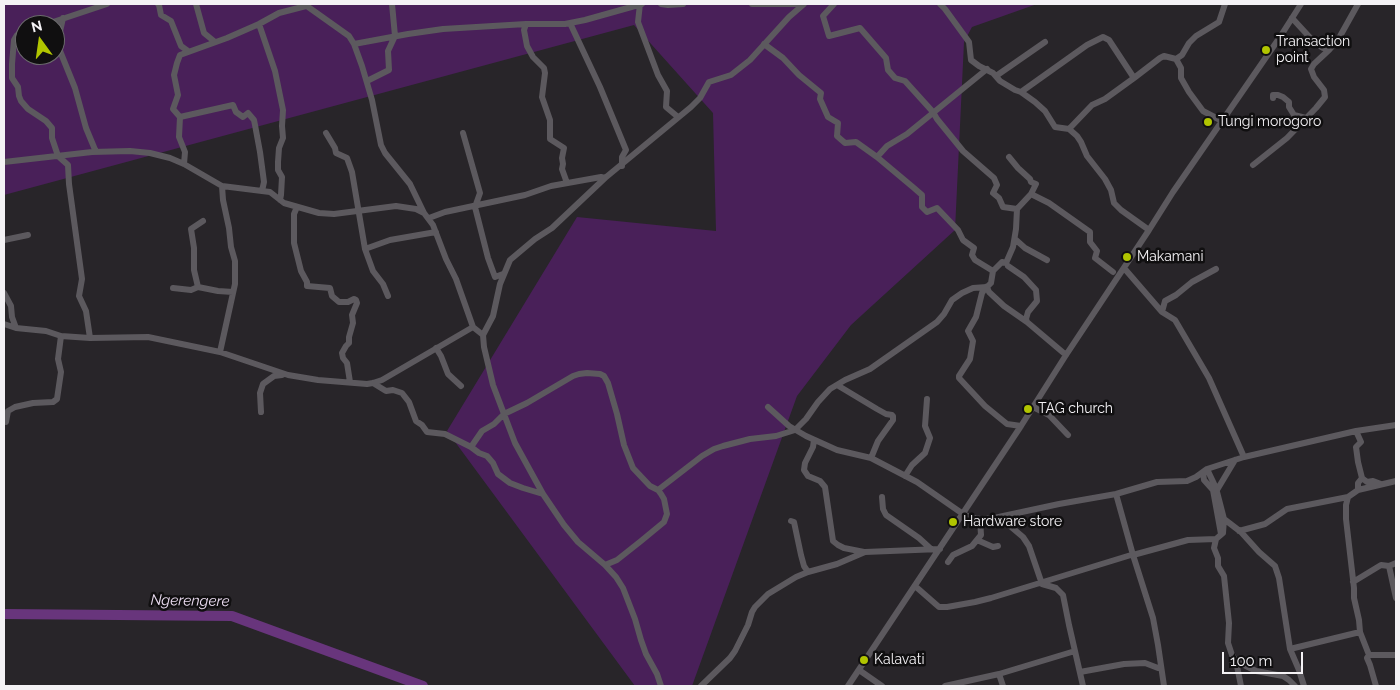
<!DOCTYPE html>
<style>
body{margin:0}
#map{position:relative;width:1400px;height:690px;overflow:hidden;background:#282529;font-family:Raleway,sans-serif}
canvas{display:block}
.frame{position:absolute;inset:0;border:5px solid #f4f2f5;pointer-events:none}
.north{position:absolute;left:15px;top:15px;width:50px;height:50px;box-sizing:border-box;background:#100f10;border:1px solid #6b6a6c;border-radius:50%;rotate:346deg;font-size:14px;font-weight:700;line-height:20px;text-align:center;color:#f4f2f5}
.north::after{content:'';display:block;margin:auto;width:18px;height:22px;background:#b1c500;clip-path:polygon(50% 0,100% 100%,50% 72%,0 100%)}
.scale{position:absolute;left:1222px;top:652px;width:81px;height:22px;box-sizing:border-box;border:2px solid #f4f2f5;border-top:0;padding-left:6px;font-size:15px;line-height:18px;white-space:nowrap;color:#f4f2f5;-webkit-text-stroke:4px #100f10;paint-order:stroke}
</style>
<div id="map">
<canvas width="1400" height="690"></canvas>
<div class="frame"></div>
<div class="north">N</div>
<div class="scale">100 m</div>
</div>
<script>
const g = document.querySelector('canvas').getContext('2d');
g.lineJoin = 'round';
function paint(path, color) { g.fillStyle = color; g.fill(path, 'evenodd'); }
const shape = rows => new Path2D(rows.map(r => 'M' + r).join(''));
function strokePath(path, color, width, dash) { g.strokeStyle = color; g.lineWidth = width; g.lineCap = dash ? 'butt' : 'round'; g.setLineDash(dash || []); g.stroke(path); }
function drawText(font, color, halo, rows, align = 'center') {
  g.font = font + ' Raleway,sans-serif'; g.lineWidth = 5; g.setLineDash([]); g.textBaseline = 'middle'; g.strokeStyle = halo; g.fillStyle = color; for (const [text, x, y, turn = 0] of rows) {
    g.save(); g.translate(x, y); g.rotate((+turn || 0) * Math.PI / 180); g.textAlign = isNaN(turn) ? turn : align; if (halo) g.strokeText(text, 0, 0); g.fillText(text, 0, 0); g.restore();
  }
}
paint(shape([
 [4,4,1037,4,972,27,964,42,955,230,851,325,797,396,692,686,635,686,447,431,577,217,716,231,713,113,634,25,4,195],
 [25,25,55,25,55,55,25,55]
]), '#492059');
strokePath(shape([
 [4,614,232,616,423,686]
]), '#68357c', 10);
strokePath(shape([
 [158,4,159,5,161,15,171,21,181,46,188,51],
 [196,4,204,33,215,42],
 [304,4,349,36,354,44,362,66,372,100,381,145,385,153,410,184,424,213],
 [640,4,638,22,658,75,667,91,666,107,678,117],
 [661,4,668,5,683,4],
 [752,4,803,4],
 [940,4,945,9,969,42,971,60,979,66,993,73,1000,81,1015,90,1021,92,1035,102,1045,111,1055,127,1069,129,1077,136,1081,142,1087,156,1105,179,1111,190,1114,203,1121,210,1149,230],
 [63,18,59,36,58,46,75,88,86,128,96,152],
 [570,23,600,87,626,150,622,157,622,166],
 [259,24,275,71,283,110,282,126,283,138,279,148,278,162,278,170,282,177,281,195,280,200],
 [526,24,524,30,527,46,533,57,544,68,545,73,542,97,550,120,550,139,564,148,562,158,563,164,562,169,567,183],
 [44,25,107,4],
 [25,30,17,35,14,40,12,64,12,78,18,87,19,96,21,101,28,109,46,121,52,128,52,138,58,156,68,165,69,184,82,279,79,296,86,311,90,338],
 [354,44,408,34,443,29,526,24,565,24,585,20,642,4],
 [764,44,783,58,799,75,821,93,820,99,828,117,838,123,837,136,845,143,856,142,877,157,914,188,922,195,922,207,927,212,937,208,958,230,963,240,974,248,972,255,975,260,993,271],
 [1329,50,1339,38,1358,4],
 [1176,59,1182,55,1189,43,1196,36,1219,22,1225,4],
 [996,76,1045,42],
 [367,81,389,70,388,51,395,36,392,4],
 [1021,92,1087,45,1103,37,1109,40,1134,78],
 [1273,98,1273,95,1278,95,1283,97,1289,102,1289,107,1294,115,1306,118],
 [180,117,233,105,236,112,243,117,248,113,254,120,255,125,260,152,264,182,262,191],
 [1069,129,1092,105,1105,99,1134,78,1160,58,1164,56,1176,59,1181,68,1181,78,1189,92,1203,111,1222,121],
 [326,133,335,148,336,153,347,158,352,172,365,249,373,271,383,284,388,296],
 [463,133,480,193,475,207,488,258,495,277,503,274],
 [877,157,887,146,907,134,987,69],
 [1009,157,1018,168,1030,179,1031,182,1036,184,1031,194,1017,209],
 [4,162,92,152,130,151,150,153,170,158,184,164,222,186,270,192,284,203,319,213,334,214,396,206,416,209,424,213,433,225,446,259,456,279,473,327,483,335],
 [184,164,185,152,179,137,180,117,173,109,178,95,174,75,177,63,180,55,227,38,259,24,279,13,306,6],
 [1253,165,1287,138,1316,108,1325,97,1324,90,1314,77,1311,69,1314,64,1329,50,1328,48,1323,48,1315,43,1292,18],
 [1031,194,1049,203,1090,232,1090,242,1097,251,1095,258,1113,272],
 [297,207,294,214,294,243,301,271,307,282,307,286,330,288,332,296,339,302,348,302,354,299,356,300,357,303,352,315,353,323,349,337,349,343,346,346,342,353,343,358,347,363,350,382],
 [429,218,445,212,525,195,551,186,601,177,605,178],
 [1015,239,1025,248,1047,260],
 [4,240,28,235],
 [365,249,390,240,436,232],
 [1008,266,1024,277,1036,290,1037,301,1028,312,1026,319,1027,322,1066,355],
 [1124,268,1162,312,1175,320,1209,378,1244,457],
 [198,287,194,270,194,248,191,229,203,221],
 [986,287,982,293,976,317,968,331,973,341,970,359,959,376,959,378,985,406,1007,424,1021,426],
 [987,287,989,292,1004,306,1027,322],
 [173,288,191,290,198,287,218,291,233,292],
 [4,293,11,306,12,317,16,328],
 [1162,312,1165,301,1176,295,1192,282,1216,269],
 [4,324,16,328,46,331,61,336,90,338,148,337,220,352,288,375,318,380,367,384,373,383,382,380,473,327],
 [436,348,441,356,448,374,461,386],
 [220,352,235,284,235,261,231,247,229,228,223,200,222,186],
 [373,383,386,391,393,390,402,393,409,402,416,421,422,425,427,432,445,434,471,447,479,453,487,456,493,463,498,474,510,483,523,488,543,494],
 [837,385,877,409,886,414,892,415,893,416,893,420,878,441,871,458],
 [768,407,789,426,806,436,837,450,871,458,917,482,963,514,970,517,980,519,994,518,1059,504,1116,494,1157,482,1187,481,1196,477,1207,469,1244,457,1356,431,1396,425],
 [1033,407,1049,415,1068,435],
 [261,412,260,393,263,384,274,376,282,375],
 [6,422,8,411,15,407,33,403,53,402,57,399,61,372,58,359,61,336],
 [1356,431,1361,442,1356,447,1358,462,1362,478,1358,483,1358,490,1348,497,1346,505,1346,519,1354,588,1354,598,1359,620,1360,632,1369,655,1367,658,1370,665,1376,686],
 [814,440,813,447,805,463,804,470,808,476,820,481,825,487,833,541,838,545,844,548,864,552],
 [471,447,482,431,494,424,504,414,527,403,573,376,579,374,587,373,600,374,604,376,608,383,617,414,624,445,633,468,650,486,658,490,661,494,664,499,667,514,664,522,641,541,617,560,605,565],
 [1207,469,1216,488,1224,519,1223,533,1216,539,1214,548,1218,558,1218,566,1224,576,1229,623,1228,643,1232,655,1236,661,1241,686],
 [1203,472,1204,480,1213,490,1221,534],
 [905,476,912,465,925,453,930,438,925,426,927,399],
 [1362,478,1367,482,1373,481,1381,484],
 [658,490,702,456,714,449,723,446,750,439,776,436,795,430,806,419,818,402,830,389,845,380,870,369,937,322,944,314,952,300,962,293,973,288,987,287,991,283,993,271,1002,262,1006,263,1013,247,1016,229,1017,209,1003,207,999,198,993,193,997,185,994,178,963,151,937,119,933,112,905,81,895,78,888,70,886,58,860,28,829,36,823,16,834,4],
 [1217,490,1235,460],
 [1358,490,1396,481],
 [1116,494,1133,555,1153,618,1158,645,1164,686],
 [882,497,883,509,886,515,919,538,931,549],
 [994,518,1010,526,1023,537,1029,546,1042,584,1056,588,1063,595,1069,625,1083,686],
 [1224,519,1241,532,1259,552,1275,566,1279,578,1290,649,1299,670,1304,686],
 [791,521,794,522,801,555,804,566,808,572],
 [1239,531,1265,524,1287,509,1348,497],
 [977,540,993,547,998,546],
 [1133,555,1188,540,1216,539],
 [948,562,953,555,972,546,981,535,980,519],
 [1389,566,1396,598],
 [1353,582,1381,565,1389,566,1396,563],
 [915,586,939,607,947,607,975,602,991,598,1131,555],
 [1290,649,1360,632],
 [1369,655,1396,655],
 [1236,661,1256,671,1283,676,1289,680,1295,686],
 [859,670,882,686],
 [1080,672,1124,664,1145,663,1158,668],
 [999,674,1003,686],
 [661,686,657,674,646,654,641,640,635,619,623,588,616,577,605,565,578,542,564,525,543,494,515,443,493,385,484,347,483,335,493,316,500,284,510,260,535,239,552,228,605,178,691,107,700,98,709,82,731,75,750,60,789,17,804,4],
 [701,686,730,658,735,651,748,625,752,612,755,607,768,594,796,577,808,572,837,564,865,552,940,549],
 [848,686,1021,426,1066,355,1149,230,1173,192,1280,37,1301,4],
 [945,686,999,674,1075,651]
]), '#5c595e', 6);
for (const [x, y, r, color] of [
 [1266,50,5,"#b1c500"],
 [1208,122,5,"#b1c500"],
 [1127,257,5,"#b1c500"],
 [1028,409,5,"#b1c500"],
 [953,522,5,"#b1c500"],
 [864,660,5,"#b1c500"]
]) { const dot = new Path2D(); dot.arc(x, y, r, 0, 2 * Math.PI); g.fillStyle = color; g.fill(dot); strokePath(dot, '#100f10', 2); }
drawText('14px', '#f4f2f5', '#100f10', [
 ["Transaction",1276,42],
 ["point",1276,58],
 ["Tungi morogoro",1218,122],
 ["Makamani",1137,257],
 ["TAG church",1038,409],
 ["Hardware store",963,522],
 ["Kalavati",874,660]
], 'left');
drawText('italic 15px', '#ecddf2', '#100f10', [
 ["Ngerengere",190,601,1]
]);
</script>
